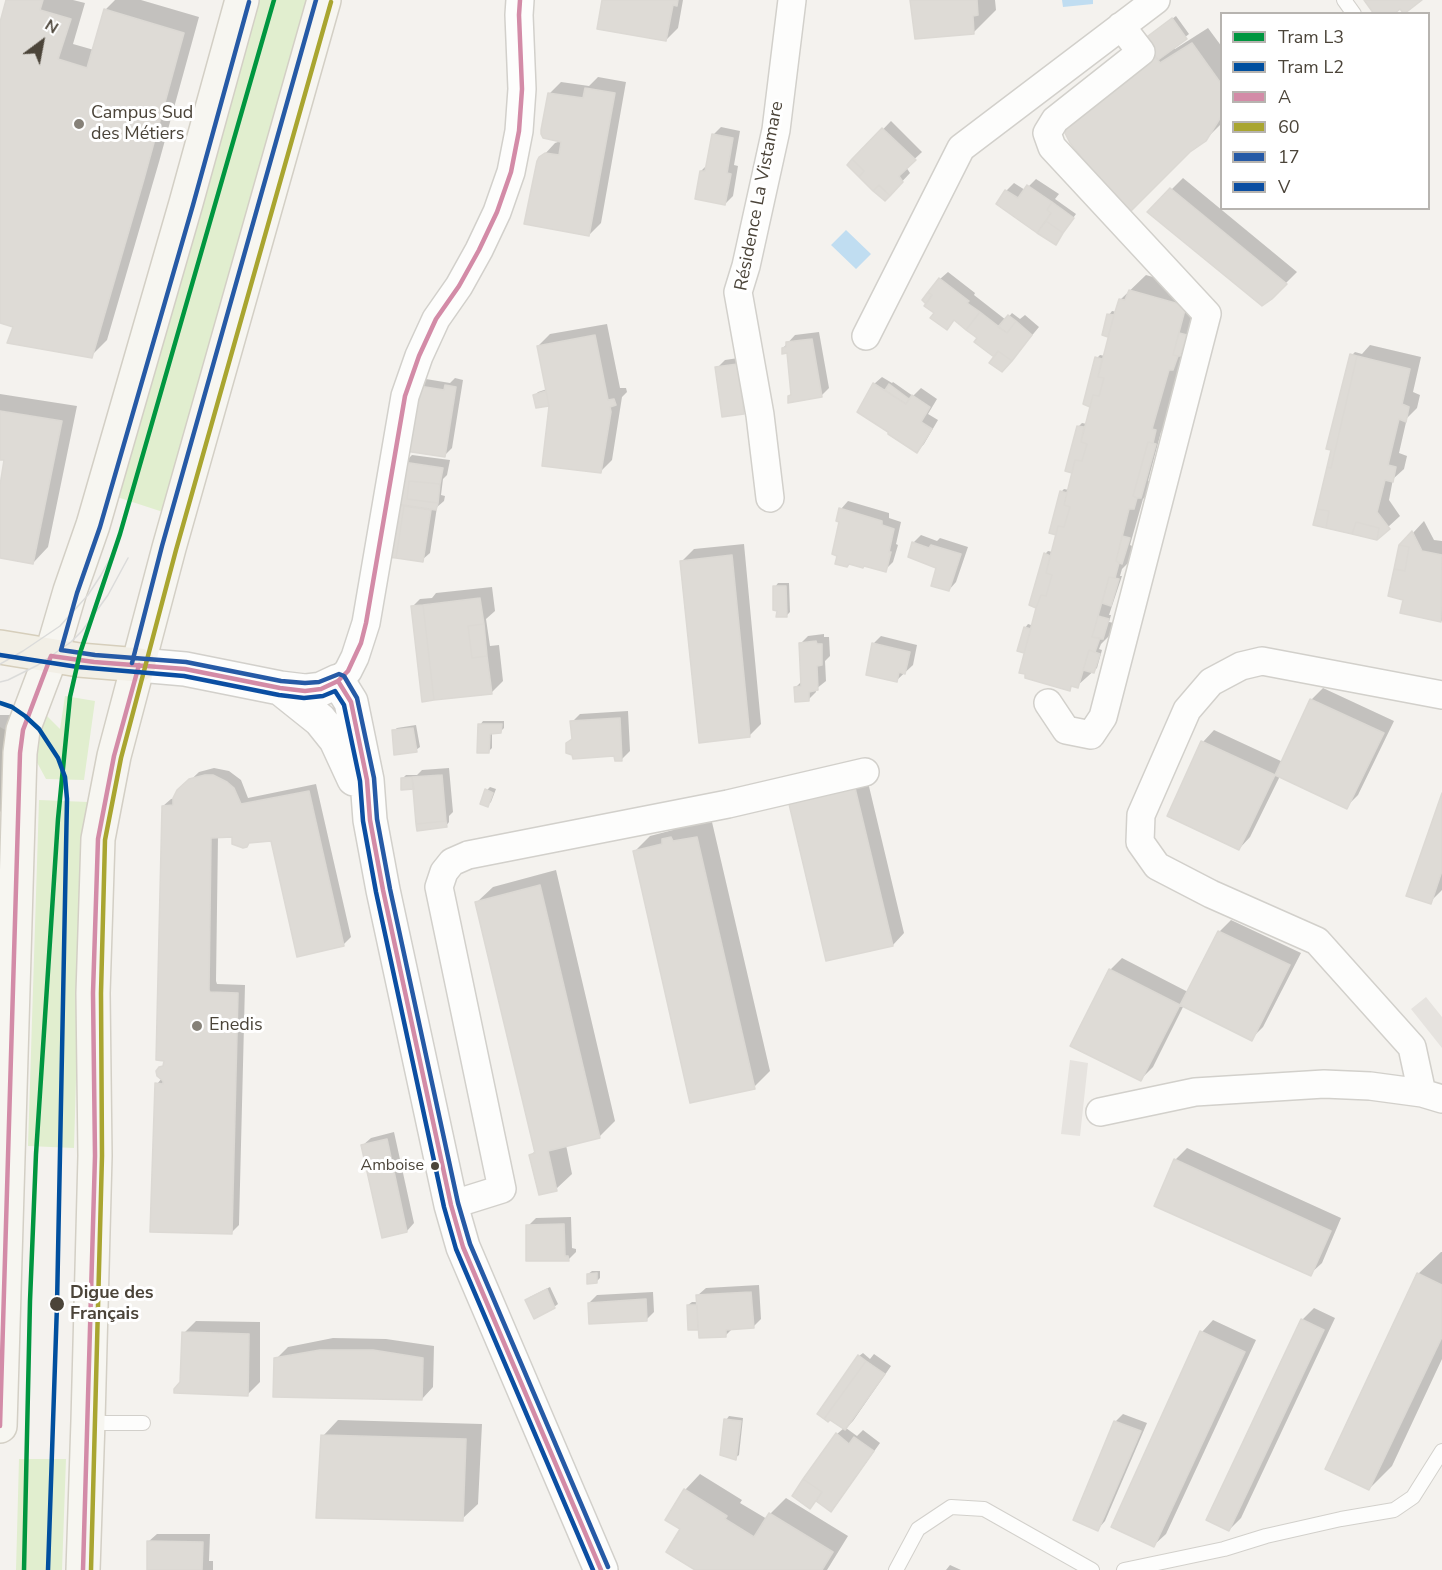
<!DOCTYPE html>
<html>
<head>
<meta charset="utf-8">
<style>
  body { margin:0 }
  #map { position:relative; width:1442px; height:1570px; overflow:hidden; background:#f4f2ee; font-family:"Nunito Sans",sans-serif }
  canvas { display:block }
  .legend { position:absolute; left:1220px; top:12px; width:210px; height:198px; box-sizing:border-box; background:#fff; border:2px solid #b7b4b0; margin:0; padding:8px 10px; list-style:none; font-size:18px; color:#4b4439 }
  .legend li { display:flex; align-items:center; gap:12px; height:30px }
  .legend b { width:30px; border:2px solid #b7b4b0 }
  .north { position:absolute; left:12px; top:12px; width:60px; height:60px; -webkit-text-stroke:4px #fff; paint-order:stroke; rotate:32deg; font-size:16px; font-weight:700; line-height:24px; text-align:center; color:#4b4439 }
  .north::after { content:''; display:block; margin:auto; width:21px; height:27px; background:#4b4439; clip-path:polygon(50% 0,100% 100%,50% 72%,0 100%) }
</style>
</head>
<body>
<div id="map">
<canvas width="1442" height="1570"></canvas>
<ul class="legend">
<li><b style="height:8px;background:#009640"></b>Tram L3</li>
<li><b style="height:8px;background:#004f9f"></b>Tram L2</li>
<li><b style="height:8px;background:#d38ba7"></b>A</li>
<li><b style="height:8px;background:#a9a530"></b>60</li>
<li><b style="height:8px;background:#265aa6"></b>17</li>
<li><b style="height:8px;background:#0b4ea2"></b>V</li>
</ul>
<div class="north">N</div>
</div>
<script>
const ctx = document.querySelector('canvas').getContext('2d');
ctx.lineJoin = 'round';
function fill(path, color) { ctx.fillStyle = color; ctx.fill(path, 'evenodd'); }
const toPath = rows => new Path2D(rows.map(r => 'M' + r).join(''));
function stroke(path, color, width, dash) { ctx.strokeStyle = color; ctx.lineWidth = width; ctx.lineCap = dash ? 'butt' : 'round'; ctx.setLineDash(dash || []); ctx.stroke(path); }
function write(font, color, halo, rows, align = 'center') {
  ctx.font = font + ' "Nunito Sans",sans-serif'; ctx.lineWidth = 6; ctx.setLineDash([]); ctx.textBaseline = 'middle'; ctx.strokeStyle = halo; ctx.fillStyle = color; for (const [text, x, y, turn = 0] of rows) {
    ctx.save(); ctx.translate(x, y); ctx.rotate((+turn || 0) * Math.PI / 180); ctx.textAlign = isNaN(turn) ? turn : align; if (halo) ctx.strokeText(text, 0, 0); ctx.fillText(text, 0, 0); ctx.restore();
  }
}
const residential = toPath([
  [0,727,7,731,0,879]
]);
const green = toPath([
  [257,0,309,0,163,512,114,496],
  [65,696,95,701,84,780,46,779,33,755,41,710,60,729],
  [39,800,88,802,83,838,74,1148,28,1146],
  [19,1459,66,1459,62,1570,16,1570]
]);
const parking = toPath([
  [1426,997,1442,1017,1442,1048,1411,1009],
  [1070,1060,1088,1063,1080,1136,1061,1134]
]);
const water = toPath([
  [1062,0,1093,0,1093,4,1063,7],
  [846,230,871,254,856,269,831,245]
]);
const shadow = toPath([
  [8,0,73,0,85,3,73,44,94,50,105,10,115,0,141,0,199,17,159,162,107,340,91,356,16,326,0,322,0,26],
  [604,0,683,0,678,28,666,40],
  [912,0,995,0,996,10,973,33],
  [1176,16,1189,34,1173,47,1175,49,1208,28,1222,47,1222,123,1205,140,1189,150,1149,36],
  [598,77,626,82,601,223,589,235,543,156,555,143,561,141,549,94,561,82,589,86],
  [891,121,922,152,906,167,910,173,897,187,849,165],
  [721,127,740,131,734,165,738,166,733,196,725,204,701,171,707,165,713,135],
  [1183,178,1297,272,1271,298,1150,211],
  [1036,179,1059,194,1055,199,1076,214,1055,243,998,204,1006,191,1014,183,1025,190],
  [948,272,975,293,974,295,1006,320,1012,313,1020,319,1025,315,1039,327,1019,351,996,357,979,337,955,319,946,328,936,313,940,279],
  [1146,275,1201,291,1167,413,1171,414,1168,425,1161,432,1148,481,1152,482,1150,492,1143,499,1130,545,1134,547,1130,561,1122,569,1120,576,1122,576,1109,615,1111,615,1109,622,1114,623,1111,634,1101,644,1099,649,1102,650,1097,668,1077,686,1073,685,1070,689,1027,648,1024,651,1025,628,1028,624,1034,626,1045,554,1048,551,1053,552,1057,534,1061,492,1064,489,1069,490,1074,471,1079,426,1082,423,1087,424,1093,402,1097,358,1100,355,1105,356,1111,332,1108,336,1109,315,1112,311,1117,312,1120,300],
  [607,324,620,388,626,388,627,392,622,397,612,460,601,471,551,404,537,407,535,395,538,392,547,389,538,346,550,334],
  [819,332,829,388,821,396,789,396,792,393,788,352,783,348,795,335],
  [1370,345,1421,357,1413,392,1420,395,1417,408,1407,418,1399,453,1407,456,1404,469,1393,479,1389,500,1400,516,1376,538,1352,355,1355,352,1362,354],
  [745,357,751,405,743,413,717,368,725,360],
  [882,377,892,383,893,382,913,396,921,388,937,399,928,414,938,420,924,444,917,452,874,384],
  [455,378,463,380,452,448,444,456,418,386,426,379,450,383],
  [0,394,77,406,48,547,33,563,0,557,0,480,2,481,6,459,0,458],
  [412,455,450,460,447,475,443,479,441,495,445,496,444,501,437,507,430,553,422,560,397,505,405,462],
  [848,501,889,513,889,518,901,522,896,544,898,545,893,562,885,570,841,509],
  [1424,521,1434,540,1442,541,1442,621,1402,612,1405,599,1401,546],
  [921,535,937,541,940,538,968,547,956,582,949,590,938,567,913,543],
  [744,544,761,724,749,736,682,561,694,549],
  [778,583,789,583,790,612,787,615,775,587],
  [492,587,495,611,486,619,490,646,499,645,503,681,491,693,412,607,420,599,432,598,436,593],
  [824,634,824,637,829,637,830,656,825,661,826,681,816,689,816,692,808,700,795,688,802,681,801,643,808,636],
  [881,636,917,645,913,665,897,680,873,644],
  [1323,688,1394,721,1358,795,1346,807,1280,776,1250,837,1239,849,1203,742,1214,730,1283,762,1311,700],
  [628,711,630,751,622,759,616,755,567,744,573,738,572,722,580,714],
  [0,715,12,715,10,802,0,812],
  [483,721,504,721,504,728,500,732,492,732,492,748,488,752,480,725],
  [416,725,420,747,416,750,393,731,397,728],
  [214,768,229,771,241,780,248,798,316,784,351,937,343,945,272,840,233,836,218,836,216,981,217,984,245,985,239,1225,231,1233,157,1084,162,1078,161,1068,165,1063,163,806,171,799,175,798,179,791,199,772],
  [449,768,453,812,449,816,449,822,446,826,415,787,402,779,406,775,417,775,422,770],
  [867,778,904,933,893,945,791,804,803,793],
  [490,787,496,789,491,802,487,806,487,790],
  [1442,797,1442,890,1430,902],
  [687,822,689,826,712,822,770,1071,754,1087,634,852,650,836,673,830,679,824],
  [556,870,615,1121,599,1137,566,1145,572,1174,556,1189,531,1155,536,1150,477,902,493,887],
  [1231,920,1301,953,1263,1027,1251,1039,1184,1005,1153,1067,1141,1079,1110,970,1122,958,1188,992,1219,932],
  [394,1132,414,1223,407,1231,363,1145,371,1138],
  [1187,1148,1341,1218,1322,1263,1310,1274,1175,1160],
  [571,1217,572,1248,576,1249,576,1252,568,1260,528,1226,536,1218],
  [1441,1252,1442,1252,1442,1359,1392,1466,1369,1489,1418,1274],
  [592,1271,600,1271,600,1278,597,1281,588,1274],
  [759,1285,761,1319,753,1327,733,1328,726,1335,700,1327,698,1329,688,1305,692,1302,698,1302,698,1295,706,1288],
  [550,1287,558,1304,554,1307,527,1300,530,1297],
  [653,1292,654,1312,646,1320,589,1303,597,1295],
  [1314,1308,1335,1318,1241,1518,1229,1530,1302,1320],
  [1213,1320,1256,1340,1166,1534,1154,1545,1113,1526,1202,1332],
  [196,1321,260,1322,260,1382,248,1394,182,1383,184,1333],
  [333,1338,386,1339,434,1346,433,1387,422,1399,276,1359,288,1347],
  [863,1353,870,1359,874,1354,891,1366,853,1421,846,1428,857,1436,863,1430,880,1443,838,1502,831,1510,816,1500,837,1434,844,1428,859,1356],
  [1123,1414,1147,1423,1105,1521,1098,1529,1115,1422],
  [729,1416,743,1418,739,1455,735,1458,726,1420],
  [338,1420,482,1424,478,1504,462,1519,323,1436],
  [700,1474,742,1500,740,1503,767,1519,770,1514,786,1498,848,1536,827,1570,698,1570,682,1529,685,1490],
  [157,1534,210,1534,209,1561,213,1561,213,1570,148,1570,149,1541],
  [950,1565,961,1570,946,1570]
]);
const building = toPath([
  [6,0,43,0,40,10,71,19,58,59,87,68,104,9,184,33,144,179,92,358,7,343,13,327,0,323,0,22,6,0],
  [602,0,678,0,677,6,673,5,666,41,597,29,602,0],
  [910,0,977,0,978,15,973,16,974,34,915,39,910,0],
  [1364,0,1422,0,1404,14,1400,9,1394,14,1374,14,1364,0],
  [1172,18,1187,39,1158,60,1144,39,1172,18],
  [1192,43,1222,85,1222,115,1206,141,1190,152,1128,214,1070,143,1065,133,1068,125,1153,52,1160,63,1192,43],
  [585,88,615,93,589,236,524,224,537,161,539,157,545,153,559,155,561,142,543,138,541,134,541,130,548,93,583,98,585,88],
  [882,128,916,160,899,176,903,182,890,196,879,185,873,191,859,177,864,171,852,159,882,128],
  [712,134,733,138,727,173,731,174,725,205,695,199,700,171,705,171,712,134],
  [852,159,864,171,859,177,847,165,852,159],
  [879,185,890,196,885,201,873,191,879,185],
  [1027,185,1052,202,1047,210,1051,213,1037,233,996,204,1005,190,1018,198,1027,185],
  [1170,188,1287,284,1272,299,1262,306,1147,212,1170,188],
  [1052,202,1074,218,1063,233,1046,221,1051,213,1047,210,1052,202],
  [1046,221,1063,233,1056,245,1037,233,1046,221],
  [939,278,969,301,967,303,980,312,966,330,954,320,947,330,930,318,934,313,924,306,932,295,928,292,939,278],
  [1129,290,1186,306,1173,355,1178,356,1173,370,1169,370,1152,429,1156,430,1153,443,1148,442,1133,496,1137,498,1134,509,1129,509,1116,561,1119,563,1115,578,1109,577,1092,637,1100,638,1095,652,1089,650,1078,688,1071,686,1070,691,1025,678,1025,674,1019,673,1036,608,1041,595,1046,596,1052,575,1046,573,1058,526,1064,527,1070,507,1064,505,1075,460,1082,461,1087,444,1081,442,1093,395,1099,396,1104,378,1098,377,1114,315,1119,299,1125,300,1129,290],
  [928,292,932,295,926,304,922,300,928,292],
  [980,312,1007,333,1016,321,1032,335,1012,361,998,351,994,357,974,342,977,338,966,330,980,312],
  [1107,314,1114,315,1108,337,1102,335,1107,314],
  [1008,315,1016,321,1007,333,998,327,1008,315],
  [1179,333,1187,335,1180,356,1178,356,1173,355,1179,333],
  [595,335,608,400,614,399,616,405,610,407,611,412,601,473,542,466,549,406,537,346,595,335],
  [812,339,822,397,788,403,788,396,791,395,787,353,782,354,782,348,786,347,786,342,812,339],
  [998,351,1012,361,1002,372,989,363,998,351],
  [1350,354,1357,356,1331,468,1327,467,1331,450,1326,449,1350,354],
  [1357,356,1410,369,1402,404,1409,407,1406,422,1399,419,1388,465,1396,467,1393,482,1385,480,1377,512,1390,529,1377,540,1379,528,1356,522,1352,534,1326,528,1329,511,1317,509,1327,467,1331,468,1357,356],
  [1095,357,1102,359,1098,377,1104,378,1099,396,1093,395,1090,407,1083,404,1095,357],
  [738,364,744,414,722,417,715,367,738,364],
  [873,383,906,404,912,395,930,407,921,422,932,429,917,453,888,434,888,432,857,412,873,383],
  [889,384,909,399,906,404,885,390,889,384],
  [445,385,456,387,445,457,405,451,419,386,444,390,445,385],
  [546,391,549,406,536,408,533,395,546,391],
  [0,411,62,421,33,564,0,558,0,485,4,460,0,460,0,411],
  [1077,426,1084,427,1081,442,1087,444,1082,461,1075,460,1072,473,1065,471,1077,426],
  [1148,442,1156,444,1141,498,1137,498,1133,496,1148,442],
  [403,462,443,468,440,484,409,481,407,499,438,503,436,510,396,504,403,462],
  [409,481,440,484,438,503,407,499,409,481],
  [1060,491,1067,493,1064,505,1070,507,1064,527,1058,526,1056,535,1049,533,1060,491],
  [396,504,404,506,396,558,387,557,396,504],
  [404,506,431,510,423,562,396,558,404,506],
  [839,508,882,521,882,525,894,529,889,552,891,552,886,572,864,566,863,568,849,564,847,567,835,564,837,556,832,554,839,522,836,521,839,508],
  [1317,509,1329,511,1326,528,1313,525,1317,509],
  [1356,522,1379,528,1377,540,1352,534,1356,522],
  [1412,531,1422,551,1442,555,1441,622,1400,613,1403,600,1388,596,1394,569,1405,571,1409,547,1399,545,1412,531],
  [1122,536,1130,538,1122,564,1116,561,1122,536],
  [912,542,929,548,931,545,961,554,949,591,931,586,936,568,908,557,912,542],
  [1399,545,1409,547,1405,571,1394,569,1399,545],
  [1044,553,1050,556,1046,573,1052,575,1046,596,1041,595,1036,608,1029,605,1044,553],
  [732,555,750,737,699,743,680,561,732,555],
  [1109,577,1119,579,1111,606,1102,603,1109,577],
  [773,586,786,586,787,617,776,617,777,611,773,610,773,586],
  [480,598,484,624,468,626,472,658,487,656,492,694,434,700,423,605,480,598],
  [423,605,434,700,422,702,411,606,423,605],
  [1098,616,1109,619,1103,639,1092,637,1098,616],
  [484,624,487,656,472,658,468,626,484,624],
  [1024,627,1031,629,1024,653,1017,651,1024,627],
  [816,641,817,644,822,644,822,665,817,666,818,690,809,692,809,701,795,702,794,687,801,686,799,643,816,641],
  [872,643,910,652,905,674,899,672,897,682,866,675,872,643],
  [1089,650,1100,654,1094,673,1083,670,1089,650],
  [1310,699,1384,733,1347,809,1275,775,1310,699],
  [620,718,622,761,615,761,614,756,573,759,572,755,566,753,566,743,572,739,570,721,620,718],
  [478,724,502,724,501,733,490,734,489,753,477,753,478,724],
  [413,728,417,752,394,755,392,730,413,728],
  [1201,741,1275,775,1239,850,1167,816,1201,741],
  [205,775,213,775,227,782,234,788,241,804,309,791,344,946,297,957,271,841,249,843,247,847,243,848,232,844,232,837,211,838,209,990,210,992,238,993,232,1234,150,1232,155,1083,163,1084,163,1081,157,1076,156,1071,159,1067,163,1066,164,1061,156,1060,162,806,173,805,173,798,177,790,189,779,205,775],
  [442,775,446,821,416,824,412,777,442,775],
  [412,777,414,789,401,790,401,778,412,777],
  [855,788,893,946,826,961,789,804,855,788],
  [485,789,493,793,488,807,480,804,485,789],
  [1442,793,1442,871,1431,904,1406,896,1442,793],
  [446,821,447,827,417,831,416,824,446,821],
  [671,837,673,841,697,837,755,1089,690,1103,633,851,662,844,662,839,671,837],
  [540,885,600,1138,548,1151,557,1191,539,1195,529,1155,535,1153,475,902,540,885],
  [1218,931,1290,965,1252,1041,1180,1005,1218,931],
  [1109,969,1180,1005,1141,1081,1070,1046,1109,969],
  [387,1139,407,1232,382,1238,361,1145,387,1139],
  [1174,1159,1331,1231,1311,1276,1154,1206,1174,1159],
  [564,1224,565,1256,568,1256,569,1261,526,1261,526,1225,564,1224],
  [597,1273,597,1283,587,1284,587,1274,597,1273],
  [1417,1273,1442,1285,1442,1337,1369,1490,1325,1469,1417,1273],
  [547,1289,555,1308,534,1319,525,1300,547,1289],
  [751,1292,754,1328,726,1330,726,1337,699,1338,696,1295,751,1292],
  [646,1299,647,1321,589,1324,588,1303,646,1299],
  [687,1305,697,1305,698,1330,688,1330,687,1305],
  [1301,1319,1324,1330,1229,1531,1206,1520,1301,1319],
  [1200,1331,1245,1352,1154,1547,1111,1527,1200,1331],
  [182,1332,249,1334,248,1396,174,1393,174,1389,180,1382,182,1332],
  [320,1350,373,1350,423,1358,422,1400,273,1397,274,1358,320,1350],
  [858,1355,866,1361,824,1419,817,1414,858,1355],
  [866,1361,885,1374,845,1430,830,1420,828,1422,824,1419,866,1361],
  [724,1419,741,1421,736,1460,720,1455,724,1419],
  [1114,1421,1141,1431,1098,1531,1073,1520,1114,1421],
  [836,1433,849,1444,854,1437,874,1451,831,1512,816,1501,822,1492,803,1479,836,1433],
  [321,1435,466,1439,463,1521,316,1518,321,1435],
  [803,1479,822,1492,810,1509,792,1496,803,1479],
  [684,1489,727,1516,725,1519,754,1537,769,1513,833,1552,822,1570,695,1570,666,1552,680,1529,665,1520,684,1489],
  [147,1541,203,1542,202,1570,147,1570,147,1541]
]);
const service = toPath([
  [1344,0,1354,14],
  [88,1421,105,1423,143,1423],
  [896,1570,918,1529,951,1507,984,1509,1092,1570],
  [1124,1570,1224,1549,1266,1536,1341,1519,1394,1510,1413,1497,1442,1451]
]);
const minor = toPath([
  [866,336,961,148,1156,0],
  [770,498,760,415,738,292,746,266,776,130,792,0],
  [338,681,348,671,355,657,366,623,405,396,419,356,436,319,459,286,479,250,497,212,511,172,519,131,522,89,519,15,520,0],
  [1048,703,1066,730,1091,735,1103,717,1207,314,1052,147,1047,133,1055,120,1141,52,1121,26],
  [1422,1093,1412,1047,1317,941,1211,894,1157,866,1140,842,1141,815,1187,710,1211,682,1241,666,1262,661,1442,695],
  [1100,1112,1195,1092,1324,1084,1370,1086,1422,1093,1442,1099],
  [451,1205,502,1189,439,887,444,872,452,862,468,855,728,804,865,772]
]);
const tertiary = toPath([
  [139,665,185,669,280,688,305,691,321,689,338,681,351,702,367,780,370,820,383,890,451,1205,463,1247,601,1570],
  [280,688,320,720,336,740,354,779]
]);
const secondary = toPath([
  [0,1426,20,753,23,730,51,656,70,591,93,525,186,203,242,0],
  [83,1570,88,1421,95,1156,93,993,98,839,114,756,169,548,324,0]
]);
const primary = toPath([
  [0,647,79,660,139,665]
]);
const tram = toPath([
  [0,664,23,651,60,626,88,595,101,575,117,546],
  [0,682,8,680,38,665,71,642,82,631,108,595,128,558]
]);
const bus1 = toPath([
  [51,656,94,662,185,669,280,688,305,691,321,689,338,681,348,671,361,643,366,623,405,396,419,356,436,319,459,286,479,250,497,212,511,172,519,131,522,89,519,15,520,0],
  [338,681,351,702,367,780,370,820,383,890,451,1205,463,1247,601,1570],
  [0,1426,20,753,23,730,51,656],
  [83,1570,95,1156,93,993,98,839,114,756,139,665]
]);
const bus2 = toPath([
  [91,1570,102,1156,101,993,105,840,121,758,176,550,331,2]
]);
const bus3 = toPath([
  [249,2,193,205,100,527,77,593,61,650,95,655,186,662,281,681,305,683,319,682,339,674,344,676,357,698,374,778,377,819,390,889,458,1203,470,1244,608,1567],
  [132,663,162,546,316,0]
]);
const bus4 = toPath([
  [0,655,78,667,184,676,279,695,304,698,323,696,335,691,344,705,360,781,363,821,376,892,444,1207,456,1249,593,1570]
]);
const tram1 = toPath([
  [24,1570,30,1301,36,1154,58,819,70,697,80,653,120,534,274,0]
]);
const tram2 = toPath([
  [0,703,12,707,25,716,39,729,58,758,65,777,67,799,57,1305,48,1570]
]);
const markers = [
  [79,124,6,"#868178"],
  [197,1026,6,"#868178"],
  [435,1166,5,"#4b4439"],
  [57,1304,8,"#4b4439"]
];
const busNames = [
  ["Amboise",424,1166]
];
const poiNames = [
  ["Campus Sud",91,114],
  ["des Métiers",91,135],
  ["Enedis",209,1026]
];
const streetNames = [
  ["Résidence La Vistamare",760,196,-79]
];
const stopNames = [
  ["Digue des",70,1294],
  ["Français",70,1315]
];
fill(residential, '#e7e4dc');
fill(green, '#e1eecf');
fill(parking, '#e6e3df');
fill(water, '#c0ddf1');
fill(shadow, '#0003');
fill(building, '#dedbd6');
stroke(building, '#dcd9d4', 1.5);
stroke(service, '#d2d0cb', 16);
stroke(minor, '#d2d0cb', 30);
stroke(tertiary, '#d2d0cb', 36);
stroke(secondary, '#d3cfc5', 36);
stroke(primary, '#d6cebb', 36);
stroke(service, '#fdfdfc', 14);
stroke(minor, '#fdfdfc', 27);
stroke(tertiary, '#fdfdfc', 33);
stroke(secondary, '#f7f6f1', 33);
stroke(primary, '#f2efe6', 33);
stroke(tram, '#dbdbda', 1.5);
stroke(bus1, '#d38ba7', 4.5);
stroke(bus2, '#a9a530', 4.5);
stroke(bus3, '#265aa6', 4.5);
stroke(bus4, '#0b4ea2', 4.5);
stroke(tram1, '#009640', 4.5);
stroke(tram2, '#004f9f', 4.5);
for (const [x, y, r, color] of markers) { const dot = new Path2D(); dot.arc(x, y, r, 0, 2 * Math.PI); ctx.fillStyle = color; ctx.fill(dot); stroke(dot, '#fff', 2); }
write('16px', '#4b4439', '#fff', busNames, 'right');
write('18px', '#4b4439', '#fff', poiNames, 'left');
write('18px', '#4b4439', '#fff', streetNames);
write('bold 18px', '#4b4439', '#fff', stopNames, 'left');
</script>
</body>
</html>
